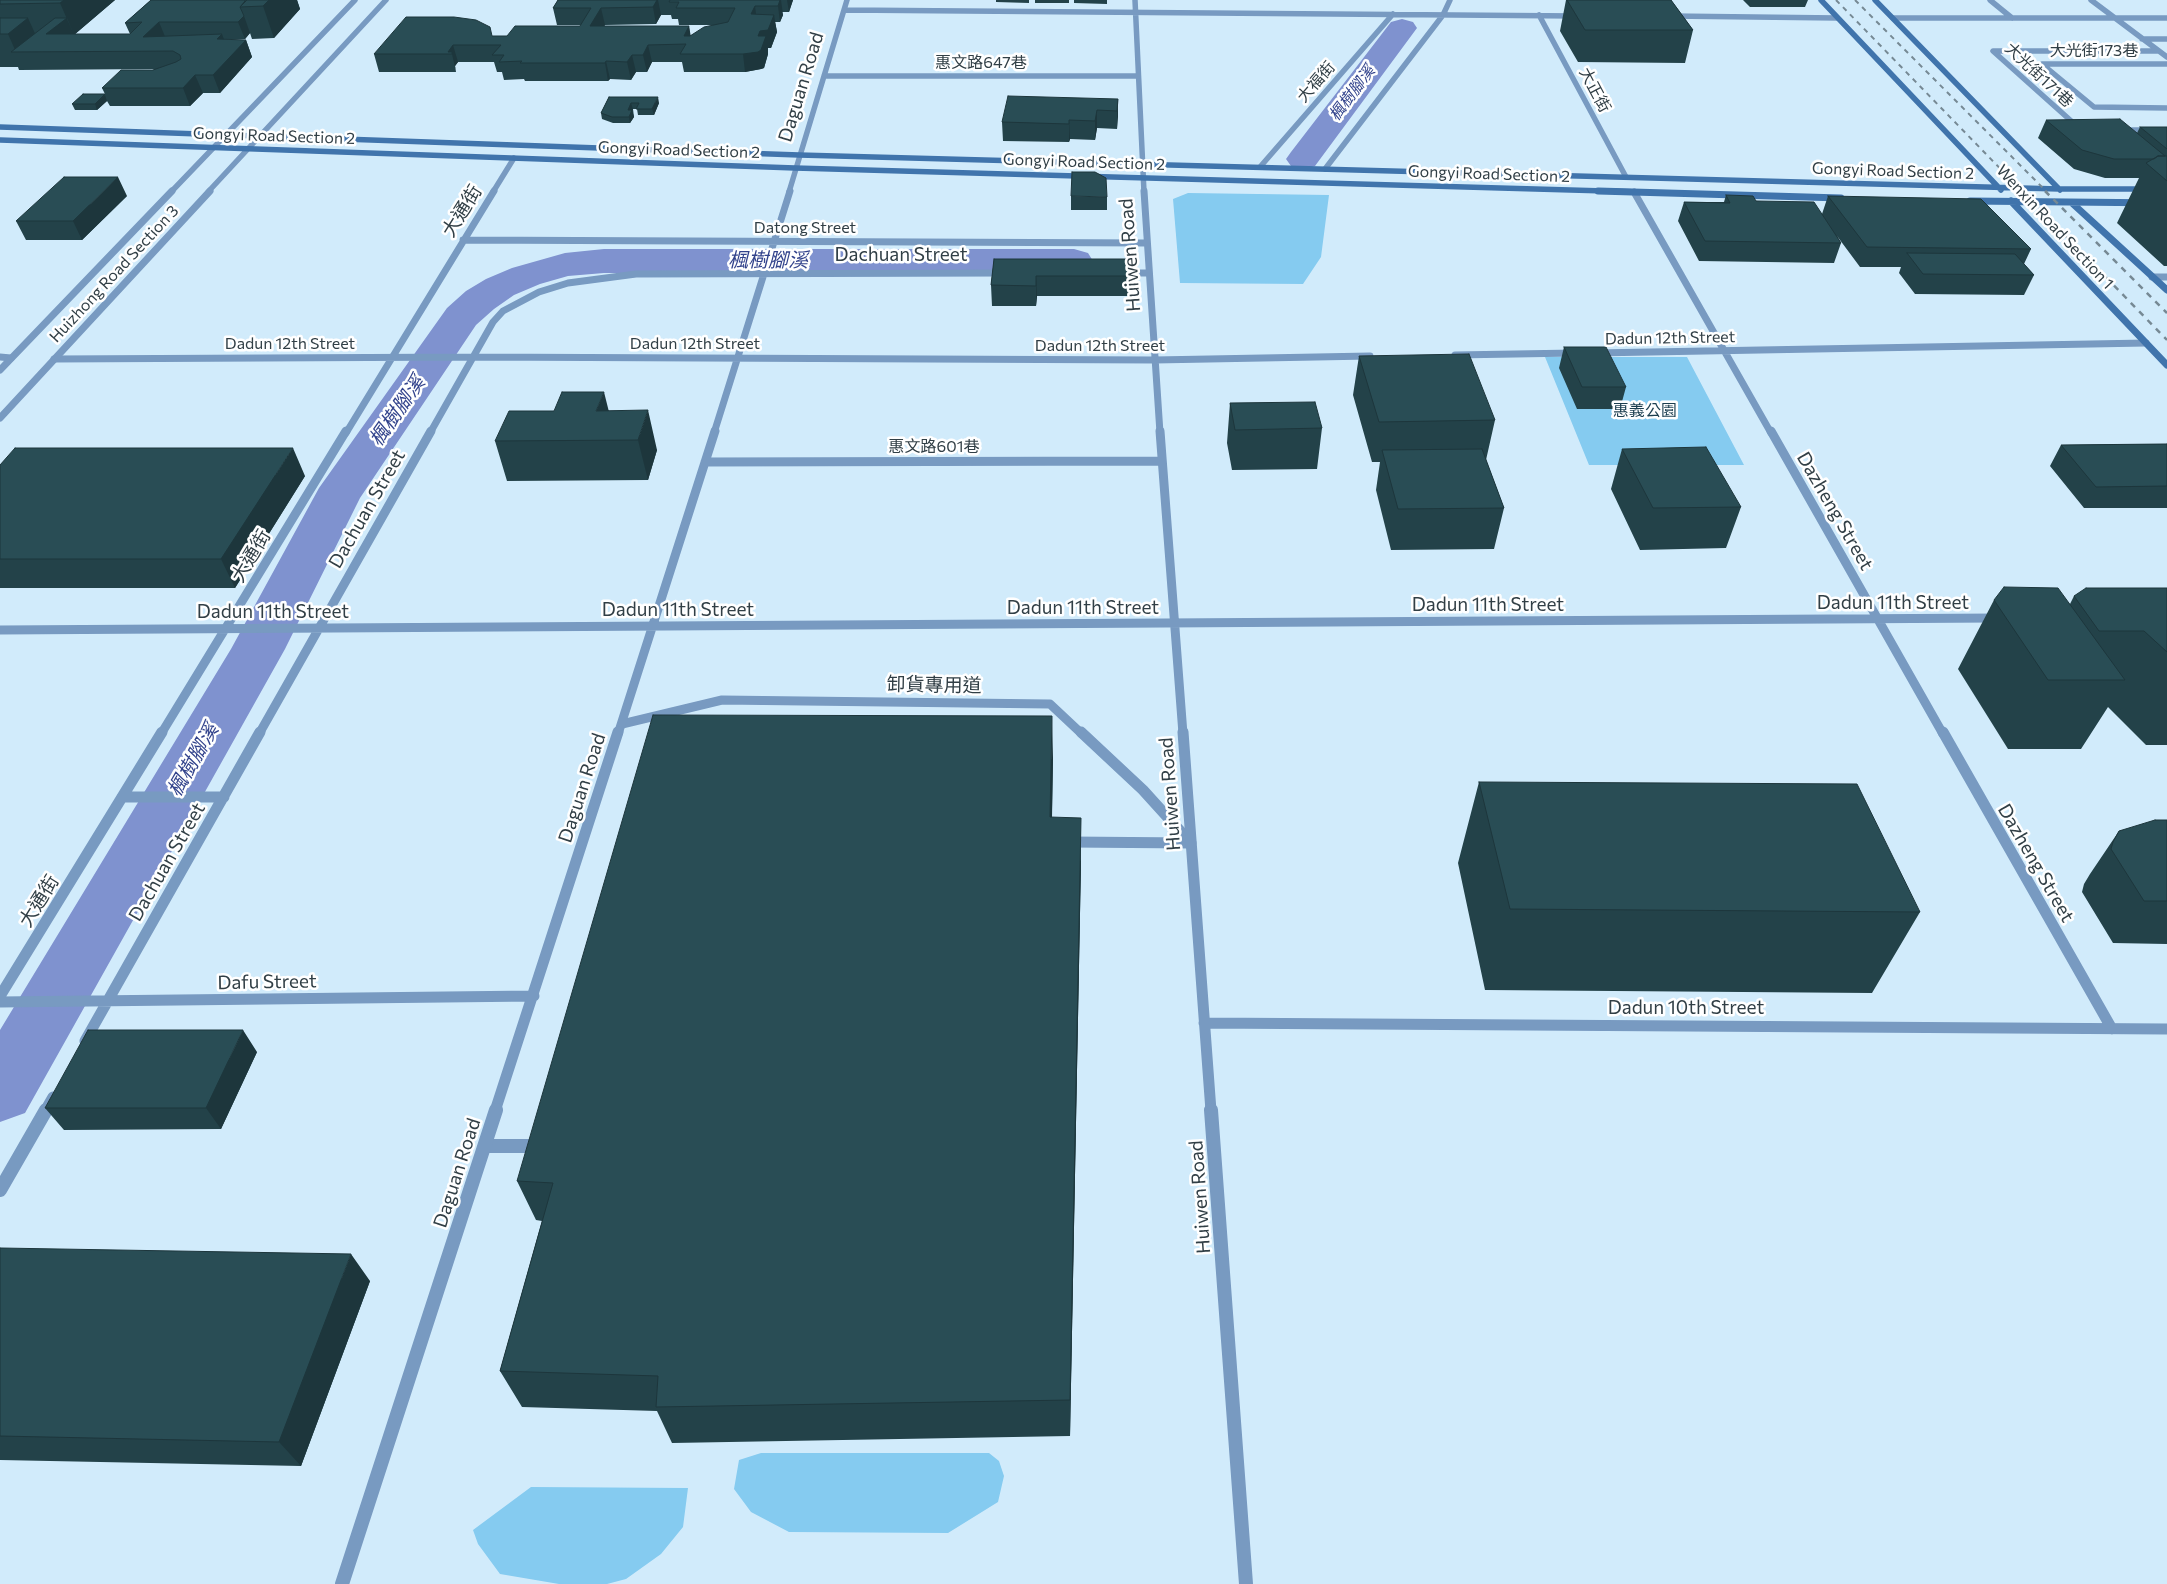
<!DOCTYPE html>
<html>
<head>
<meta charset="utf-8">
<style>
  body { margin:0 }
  canvas { display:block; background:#d1ebfb }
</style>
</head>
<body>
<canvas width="2167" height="1584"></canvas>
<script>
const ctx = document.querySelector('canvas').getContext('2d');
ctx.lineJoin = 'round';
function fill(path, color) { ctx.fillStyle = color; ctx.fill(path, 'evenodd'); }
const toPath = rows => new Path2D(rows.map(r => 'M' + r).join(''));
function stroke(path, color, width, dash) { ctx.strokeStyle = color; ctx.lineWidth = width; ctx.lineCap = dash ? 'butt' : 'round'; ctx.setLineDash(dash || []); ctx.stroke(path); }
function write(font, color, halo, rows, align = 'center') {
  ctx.font = font + ' Commissioner,"Noto Sans TC",sans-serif'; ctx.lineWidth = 5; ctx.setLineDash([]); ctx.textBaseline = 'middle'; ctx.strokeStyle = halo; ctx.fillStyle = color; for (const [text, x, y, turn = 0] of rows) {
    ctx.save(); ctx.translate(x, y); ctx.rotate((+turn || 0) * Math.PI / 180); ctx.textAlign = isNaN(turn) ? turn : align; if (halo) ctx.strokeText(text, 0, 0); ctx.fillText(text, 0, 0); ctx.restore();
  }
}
const green = toPath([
  [1188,193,1329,195,1321,257,1303,284,1180,283,1173,199],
  [1545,357,1687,357,1744,465,1589,465],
  [761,1453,989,1453,999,1461,1004,1476,998,1502,948,1533,789,1532,751,1512,734,1489,739,1460],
  [531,1487,688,1488,683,1527,661,1554,626,1579,607,1584,559,1584,500,1574,478,1544,473,1530]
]);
const river = toPath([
  [1402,19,1413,22,1417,28,1315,166,1303,169,1291,166,1286,159,1291,152,1391,22,1402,19],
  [604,249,1074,249,1088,253,1093,261,1088,269,1074,273,604,273,568,276,540,284,514,295,494,309,476,325,360,498,285,649,25,1113,0,1122,0,1030,231,649,319,488,447,308,466,291,486,279,512,268,565,253,604,249]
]);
const serviceFar2 = toPath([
  [622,724,722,700,1050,704,1082,734]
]);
const serviceFar1 = toPath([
  [1081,732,1143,790,1191,843],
  [1070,842,1191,843]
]);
const service = toPath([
  [486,1146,540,1146]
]);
const minorFar4 = toPath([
  [1135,0,1144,192],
  [1990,0,2012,18],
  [2091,0,2167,57],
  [844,10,1576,16],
  [1539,15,1626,177],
  [1670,16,1837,18],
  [1893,18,2167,18],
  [2142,39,2167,39],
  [2167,64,2042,64,2094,107,2167,108],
  [824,76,1138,76],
  [2079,128,1993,51,2158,51],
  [2120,130,2167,130],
  [1260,167,1393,14],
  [1325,169,1443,15,1450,0],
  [493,192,514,158],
  [789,192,847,0]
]);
const minorFar3 = toPath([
  [1144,191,1160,433],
  [1634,192,1771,433],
  [463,240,1147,243],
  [1119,273,1149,273],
  [2152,277,2167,277],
  [1595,353,2146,343],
  [1455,355,1575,353],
  [0,357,11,358],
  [54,359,473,357,1155,360,1370,356],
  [346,433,494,191],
  [430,433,493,322,503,311,539,292,568,283,636,274,1005,273],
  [714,433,790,191]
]);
const minorFar2 = toPath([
  [1160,431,1183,734],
  [1771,431,1943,734],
  [705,462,1162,461],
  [0,630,1996,618],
  [161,734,346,431],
  [259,734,431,431],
  [618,734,715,431]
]);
const minorFar1 = toPath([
  [1183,732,1211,1111],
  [1943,732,2112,1029],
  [122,797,224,797],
  [0,996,162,732],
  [0,1002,534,996],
  [1204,1023,2167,1029],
  [85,1041,260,732],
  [45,1111,53,1097],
  [495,1111,618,732]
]);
const minor = toPath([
  [1211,1110,1246,1584],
  [0,1190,46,1110],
  [342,1584,496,1110]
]);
const tertiaryFar1 = toPath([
  [171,192,355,0],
  [208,192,386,0]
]);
const tertiary = toPath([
  [0,370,172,191],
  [0,418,210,191]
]);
const secondaryFar1 = toPath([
  [1821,0,2001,190],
  [1875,0,2060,190],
  [0,127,799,155,2059,189,2167,189],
  [0,140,795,168,1641,192]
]);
const secondary = toPath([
  [1598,191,1841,198],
  [1970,201,2167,203],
  [2011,201,2167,365],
  [2072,203,2167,290]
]);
const railFar1 = toPath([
  [1836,0,2023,192],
  [1855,0,2047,192]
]);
const rail = toPath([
  [2022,191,2167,340],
  [2045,191,2167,313]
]);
const wall = toPath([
  [0,0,115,0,75,34,130,34,125,23,151,0,297,0,300,9,274,38,252,39,250,33,245,39,224,39,246,40,252,57,220,93,203,93,190,106,110,106,107,101,97,110,75,110,72,104,105,94,102,88,155,69,19,70,18,67,0,67],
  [558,0,793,0,789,12,782,12,783,15,780,22,775,22,777,32,771,48,768,48,768,54,764,68,761,69,745,72,684,72,682,62,652,62,647,72,636,72,631,80,610,79,608,81,525,81,524,79,504,80,502,72,497,72,494,62,458,62,455,66,456,72,379,72,374,54,493,36,507,36,580,26,581,25,557,25,553,8],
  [661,15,671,15,672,19,678,19,679,25,713,25,690,36,689,26,604,26,605,25,656,24],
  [996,0,1029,0,1029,3,996,2],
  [1035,0,1069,0,1069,3,1035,3],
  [1074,0,1107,0,1107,4,1074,3],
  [1566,0,1671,0,1693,30,1685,63,1578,62,1560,31],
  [1743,0,1808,0,1805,7,1750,7],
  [609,97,659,103,654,115,638,115,637,109,633,109,634,117,630,123,613,123,602,119,601,113],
  [1118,99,1117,129,1097,128,1095,140,1070,139,1069,142,1003,141,1002,122],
  [2046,120,2137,133,2140,127,2167,127,2167,266,2164,266,2117,223,2139,178,2105,178,2074,169,2038,138],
  [1726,195,1822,214,1828,196,2031,249,2024,264,2034,275,2024,295,1915,294,1899,273,1901,267,1860,267,1837,236,1841,243,1834,263,1699,261,1678,221,1684,202,1724,202],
  [127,196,82,240,26,240,16,221],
  [1071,196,1107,197,1107,210,1071,210],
  [994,259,1131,276,1131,296,1037,296,1036,306,992,306,991,285],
  [1564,347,1626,387,1620,409,1577,409,1559,368],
  [1359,356,1495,420,1486,460,1504,508,1494,549,1391,550,1376,490,1380,462,1372,462,1353,395],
  [1230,403,1322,428,1317,469,1232,470,1227,443],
  [608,410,657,450,648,480,507,481,495,441],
  [2167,444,2167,508,2084,508,2050,466,2061,445],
  [1622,449,1741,507,1726,548,1640,550,1611,489],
  [0,465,305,476,235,588,0,588],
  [2167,588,2167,745,2146,745,2108,707,2081,749,2008,749,1958,669,1994,600,2070,604,2074,596],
  [1053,758,1052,818,1081,861,1070,1436,672,1443,657,1411,522,1407,500,1371,542,1221,536,1220,517,1181],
  [1479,782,1920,912,1872,993,1485,990,1458,863],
  [2167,820,2167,944,2113,943,2082,892,2084,884,2090,874,2119,831],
  [257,1052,221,1129,64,1130,45,1108],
  [0,1248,370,1281,301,1466,0,1460]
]);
const shadedWall = toPath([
  [64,0,115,0,74,35,60,3],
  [260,0,297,0,300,9,274,38,263,6],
  [657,0,658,0,661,15,656,24,653,7],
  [780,0,781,0,783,15,780,22,778,6],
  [787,0,793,0,789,12],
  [755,6,757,22,751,14],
  [601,8,605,25,594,43,590,26],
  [774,15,777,32,771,48,768,48,768,54,764,68,761,69,745,72,743,54,758,36,760,31],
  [244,16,250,33,245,39,238,22],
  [28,18,43,51,16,52,8,34],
  [67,18,74,35,46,34],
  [159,22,166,39,143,37],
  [689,26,692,43,684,36],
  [222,34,228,51,217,39],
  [246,40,252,57,220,93,213,75],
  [453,45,458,62,455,66,456,72,452,54,448,52],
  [648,45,652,62,647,72,643,55],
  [632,55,636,72,631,80,627,62],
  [606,61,610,79,608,81,605,63],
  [195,75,203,93,190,106,183,88],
  [105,95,107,101,97,110,95,104],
  [658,97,659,103,654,115,652,109],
  [1118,99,1118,117,1117,129,1117,111],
  [631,103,633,109,629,117,628,110],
  [632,110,634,117,630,123,629,117],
  [1097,110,1097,128,1095,140,1095,121],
  [1069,120,1070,139,1069,142],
  [118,177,127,196,82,240,73,221],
  [1036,276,1037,296,1036,306],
  [604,392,614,432,596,411],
  [648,410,657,450,648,480,638,440],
  [293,448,305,476,235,588,221,559],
  [1052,716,1053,758,1051,860,1050,817],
  [1081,818,1081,861,1070,1436,1070,1400],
  [243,1030,257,1052,221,1129,206,1108],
  [351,1254,370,1281,301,1466,279,1442]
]);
const building = toPath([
  [0,0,64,0,60,3,0,4,0,0],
  [151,0,245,0,245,1,240,7,244,16,238,22,159,22,143,37,222,34,217,39,246,40,213,75,195,75,183,88,102,88,121,70,153,70,176,62,181,59,180,55,173,51,11,52,55,18,67,18,46,34,130,34,142,22,125,23,151,0],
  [247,0,269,0,263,6,240,7,247,0],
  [558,0,657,0,653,7,601,8,590,26,689,26,684,36,690,36,704,27,728,22,735,8,676,8,679,2,669,2,670,0,780,0,778,6,755,6,751,14,774,15,768,30,760,31,758,36,766,36,761,50,758,52,743,54,680,54,686,44,648,45,643,55,632,55,627,62,606,61,605,63,520,63,522,61,499,62,504,55,492,55,501,45,453,45,448,52,452,52,452,54,374,54,406,17,454,17,476,20,490,27,492,36,507,36,515,26,580,26,591,8,553,8,558,0],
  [1567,0,1671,0,1693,30,1585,30,1567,0],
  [0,18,28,18,8,34,0,34,0,18],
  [83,94,105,94,95,104,72,104,83,94],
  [1008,96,1118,99,1117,111,1097,110,1095,121,1069,120,1069,124,1002,122,1008,96],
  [609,97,658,97,652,109,636,109,639,103,631,103,628,110,632,110,629,117,612,117,601,113,609,97],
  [2120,119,2165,156,2158,156,2154,159,2114,159,2082,150,2046,120,2120,119],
  [2140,127,2167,127,2167,149,2140,127],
  [2158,156,2167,156,2167,181,2146,163,2158,156],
  [1072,172,1095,172,1106,178,1107,197,1071,196,1072,172],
  [64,177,118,177,73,221,16,221,64,177],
  [1726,195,1753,196,1756,201,1814,202,1841,243,1705,241,1684,202,1730,203,1726,195],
  [1828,196,1981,199,2031,249,1867,247,1828,196],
  [1907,253,2015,254,2034,275,1923,274,1907,253],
  [994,259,1130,259,1131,276,1036,276,1036,286,991,285,994,259],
  [1564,347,1606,347,1626,387,1582,387,1564,347],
  [1469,354,1495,420,1379,422,1359,356,1469,354],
  [562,392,604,392,596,411,648,410,638,440,495,441,509,411,554,411,562,392],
  [1315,402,1322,428,1235,430,1230,403,1315,402],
  [2167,444,2167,486,2096,487,2061,445,2167,444],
  [1706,447,1741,507,1653,508,1622,449,1706,447],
  [15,448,293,448,221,559,0,559,0,465,15,448],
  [1482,449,1504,508,1398,509,1382,450,1482,449],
  [2004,587,2058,588,2125,680,2048,680,1994,600,2004,587],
  [2086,588,2167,588,2167,652,2144,631,2099,631,2074,596,2086,588],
  [653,715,1052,716,1050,817,1081,818,1070,1400,656,1407,658,1376,500,1371,553,1183,517,1181,653,715],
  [1479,782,1857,784,1920,912,1510,909,1479,782],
  [2155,820,2167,820,2167,901,2144,901,2111,849,2113,842,2119,831,2155,820],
  [88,1030,243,1030,206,1108,45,1108,88,1030],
  [0,1248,351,1254,279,1442,0,1436,0,1248]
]);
const farStreetnames = [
  ["大光街173巷",2094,51],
  ["惠文路647巷",981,63],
  ["大光街171巷",2039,75,43],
  ["大福街",1316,82,-49],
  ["大正街",1595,90,62],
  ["Gongyi Road Section 2",274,136,2],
  ["Gongyi Road Section 2",679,150,2],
  ["Gongyi Road Section 2",1084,162,2],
  ["Gongyi Road Section 2",1893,171,2],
  ["Gongyi Road Section 2",1489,174,2],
  ["Wenxin Road Section 1",2055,227,47],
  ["Datong Street",805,228],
  ["Huizhong Road Section 3",114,274,-47],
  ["Dadun 12th Street",1670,338,-1],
  ["Dadun 12th Street",290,344],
  ["Dadun 12th Street",695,344],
  ["Dadun 12th Street",1100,346],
  ["惠文路601巷",934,447]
];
const farWaternames = [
  ["楓樹腳溪",1352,93,-53]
];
const farParknames = [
  ["惠義公園",1645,411]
];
const streetNames = [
  ["Daguan Road",801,87,-73],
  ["大通街",462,211,-58],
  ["Dachuan Street",901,255],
  ["Huiwen Road",1130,255,-94],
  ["Dachuan Street",367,509,-60],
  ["Dazheng Street",1835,511,60],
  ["大通街",251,556,-59],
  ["Dadun 11th Street",1893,603],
  ["Dadun 11th Street",1488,605],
  ["Dadun 11th Street",1083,608],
  ["Dadun 11th Street",678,610],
  ["Dadun 11th Street",273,612],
  ["卸貨專用道",934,685,1],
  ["Daguan Road",582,788,-72],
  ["Huiwen Road",1170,794,-94],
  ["Dachuan Street",167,862,-60],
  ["Dazheng Street",2036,863,60],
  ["大通街",39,901,-58],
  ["Dafu Street",267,982,-1],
  ["Dadun 10th Street",1686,1008],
  ["Daguan Road",457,1173,-72],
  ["Huiwen Road",1200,1197,-94]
];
const waterNames = [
  ["楓樹腳溪",768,260],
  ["楓樹腳溪",397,411,-55],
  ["楓樹腳溪",193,760,-60]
];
fill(green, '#85cbf0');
fill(river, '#7f92cf');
stroke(serviceFar2, '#789ac1', 9);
stroke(serviceFar1, '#789ac1', 11);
stroke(service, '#789ac1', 14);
stroke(minorFar4, '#789ac1', 5.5);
stroke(minorFar3, '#789ac1', 7);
stroke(minorFar2, '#789ac1', 9);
stroke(minorFar1, '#789ac1', 11);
stroke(minor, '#789ac1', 14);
stroke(tertiaryFar1, '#789ac1', 5.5);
stroke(tertiary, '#789ac1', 7);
stroke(secondaryFar1, '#4074ac', 5.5);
stroke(secondary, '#4074ac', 7);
stroke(railFar1, '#768994', 2, [5, 5]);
stroke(rail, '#768994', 2.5, [6, 6]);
fill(wall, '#234249');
fill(shadedWall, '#1d363c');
fill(building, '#294d55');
stroke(building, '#1d363c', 1);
write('16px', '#313f46', '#fff', farStreetnames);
write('italic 16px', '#32438c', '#fff', farWaternames);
write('16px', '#1c3e4f', '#fff', farParknames);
write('19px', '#313f46', '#fff', streetNames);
write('italic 20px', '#32438c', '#fff', waterNames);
</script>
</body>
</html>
